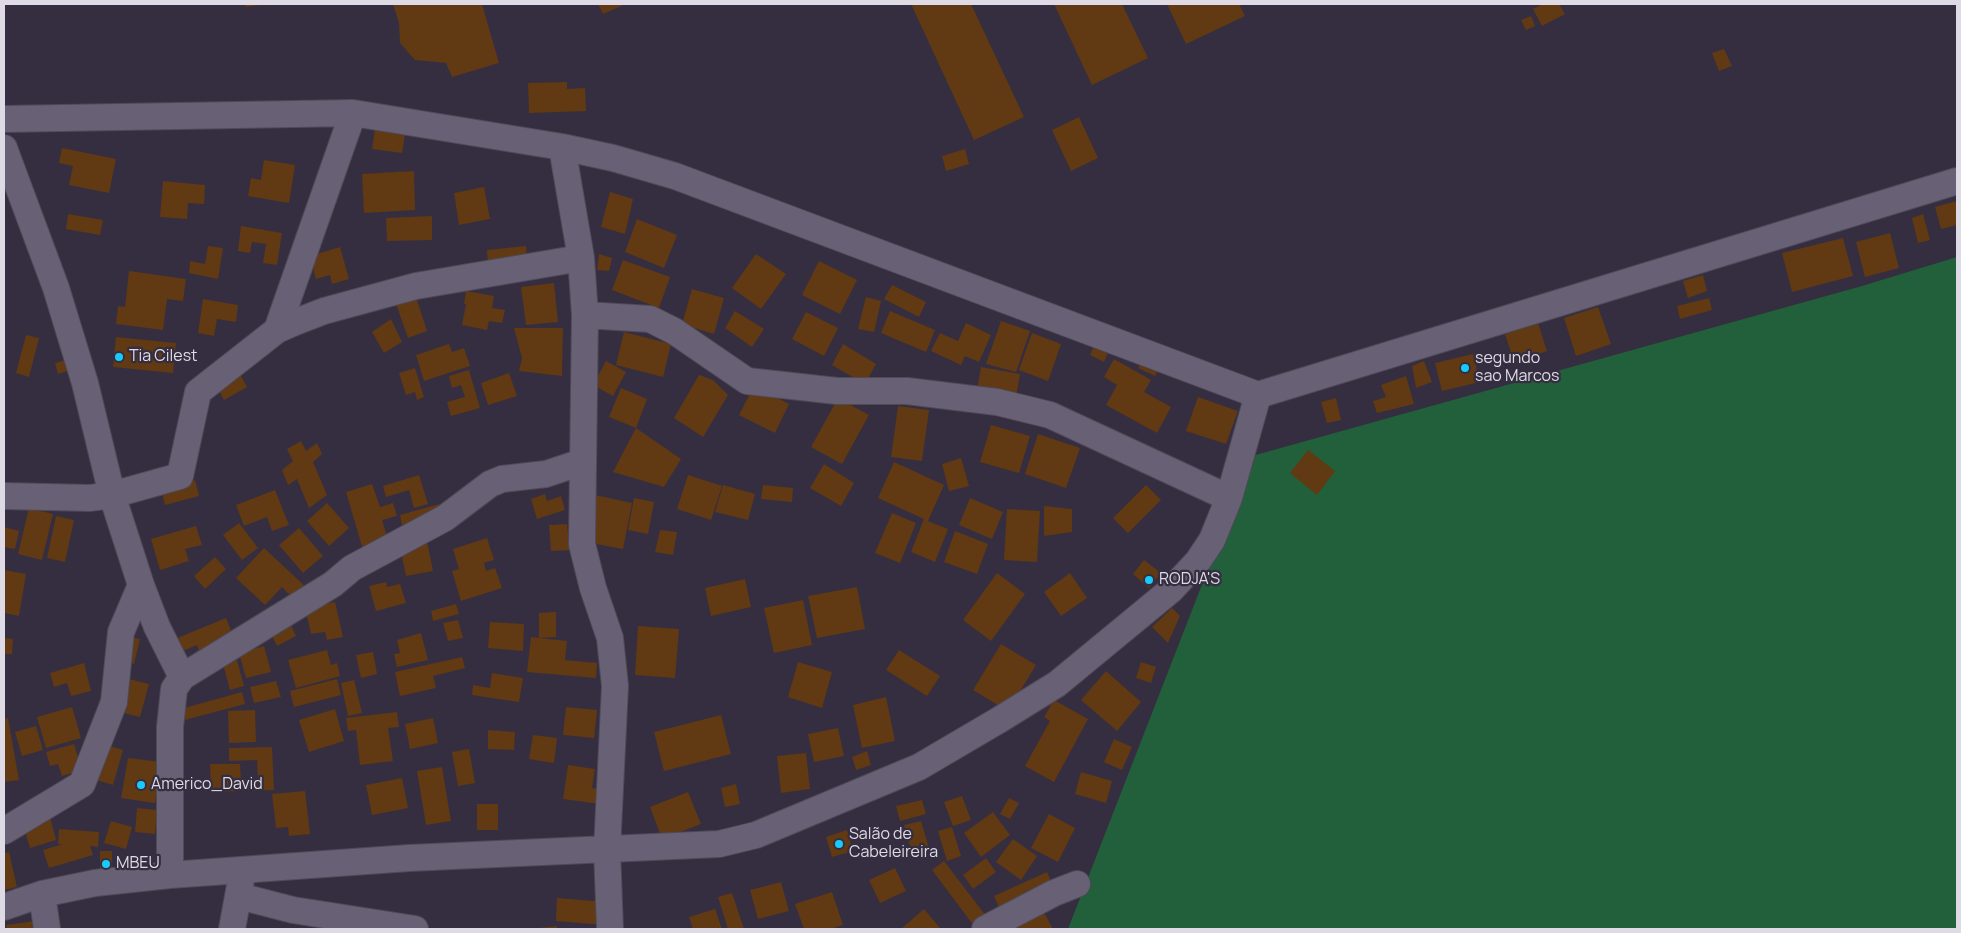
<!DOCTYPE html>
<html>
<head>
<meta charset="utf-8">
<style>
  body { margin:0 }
  #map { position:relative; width:1961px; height:933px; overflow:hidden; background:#352e40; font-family:Manrope,sans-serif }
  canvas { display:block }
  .frame { position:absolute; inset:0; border:5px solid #dedae6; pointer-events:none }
</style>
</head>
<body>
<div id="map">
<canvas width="1961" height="933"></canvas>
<div class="frame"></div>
</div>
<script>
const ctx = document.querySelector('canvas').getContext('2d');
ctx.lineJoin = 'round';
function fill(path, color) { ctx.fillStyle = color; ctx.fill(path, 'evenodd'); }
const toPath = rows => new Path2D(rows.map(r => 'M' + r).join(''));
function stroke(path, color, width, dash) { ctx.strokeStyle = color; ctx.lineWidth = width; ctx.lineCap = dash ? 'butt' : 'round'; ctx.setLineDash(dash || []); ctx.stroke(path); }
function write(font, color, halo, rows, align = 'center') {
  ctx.font = font + ' Manrope,sans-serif'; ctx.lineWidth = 4.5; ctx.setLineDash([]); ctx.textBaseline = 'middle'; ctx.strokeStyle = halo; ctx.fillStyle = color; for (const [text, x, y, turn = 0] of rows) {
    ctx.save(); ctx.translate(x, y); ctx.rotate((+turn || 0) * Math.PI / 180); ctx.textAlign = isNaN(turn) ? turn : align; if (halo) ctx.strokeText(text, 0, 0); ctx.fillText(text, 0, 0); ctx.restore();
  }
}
const green = toPath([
  [1957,257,1957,929,1068,929,1252,456,1862,286]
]);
const building = toPath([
  [245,4,260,4,260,5,246,7],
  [393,4,482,4,499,63,452,77,446,63,415,60,400,43,399,23],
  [598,4,626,4,603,14],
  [911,4,971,4,1024,117,974,140],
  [1054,4,1122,4,1148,58,1092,85],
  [1167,4,1239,4,1245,16,1186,44],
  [1543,4,1559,4,1565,14,1542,26,1533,9],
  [1531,16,1535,26,1526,30,1521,20],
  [1724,49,1732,66,1719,71,1712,53],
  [567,82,567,89,585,88,586,111,529,113,528,83],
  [1079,117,1098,158,1071,171,1052,130],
  [375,129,405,134,402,153,372,149],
  [62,148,116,159,109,193,69,185,73,166,59,163],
  [965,149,969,164,946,171,942,156],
  [264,160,295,165,289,203,248,196,251,178,261,180],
  [414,171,415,210,364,213,362,174],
  [163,181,205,185,204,204,188,203,187,219,160,217],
  [484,187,490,219,459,225,454,193],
  [610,192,633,199,625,234,601,227],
  [1957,201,1957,225,1941,229,1935,207],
  [68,214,103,220,100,235,66,229],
  [1923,214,1930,240,1918,243,1912,218],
  [432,216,432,240,387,241,386,218],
  [637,219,677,235,664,268,625,252],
  [241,226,282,233,277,265,263,263,266,244,252,242,250,253,238,251],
  [1890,233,1899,268,1865,277,1856,242],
  [1843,238,1853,276,1792,292,1782,253],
  [208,246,223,248,218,279,189,273,190,261,205,264],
  [526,246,527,260,488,264,487,250],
  [340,247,349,279,332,284,330,275,316,279,310,256],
  [599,254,612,258,609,271,597,270],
  [756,254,786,274,761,309,732,288],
  [623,260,670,277,659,308,612,290],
  [819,261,857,280,840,314,802,295],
  [129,271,186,279,183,301,167,299,163,330,116,324,118,306,125,307],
  [1703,275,1707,291,1688,298,1683,281],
  [554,283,558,322,526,325,521,287],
  [892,285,926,302,919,317,884,299],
  [692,289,724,298,714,334,682,324],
  [466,291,494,296,492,308,505,310,502,323,489,321,487,330,462,325,466,304,464,304],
  [415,294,427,331,408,338,395,301],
  [866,297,881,301,874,332,858,329],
  [1709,298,1712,310,1680,319,1677,306],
  [203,299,238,305,236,322,217,319,214,336,198,333],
  [1598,307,1611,344,1576,356,1564,318],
  [735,311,764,329,752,347,725,328],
  [890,311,935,330,926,352,881,333],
  [806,312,838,328,824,356,792,339],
  [391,319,402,342,384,353,372,332],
  [1001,321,1030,331,1016,372,986,364],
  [966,323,991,335,979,362,965,356,961,365,931,351,940,333,958,341],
  [1538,323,1547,351,1514,362,1505,334],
  [514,328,563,328,562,376,519,371,522,358],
  [624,332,671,344,663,377,616,365],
  [1032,333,1061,344,1048,381,1019,370],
  [26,335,39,338,29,377,16,373],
  [116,337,176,343,173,373,113,367],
  [1096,341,1110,348,1104,362,1090,355],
  [449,344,452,352,464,348,470,366,424,381,416,355],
  [843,344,876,364,865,384,832,365],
  [1473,354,1480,382,1442,391,1435,363],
  [1145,356,1161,364,1155,376,1138,368],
  [1114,359,1151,380,1144,392,1171,407,1157,433,1106,405,1117,385,1104,377],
  [67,360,70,370,58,374,55,363],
  [606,361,626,372,613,396,593,385],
  [1424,361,1432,382,1416,388,1412,366],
  [981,367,1020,374,1016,397,977,390],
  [415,368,424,397,417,400,415,392,406,395,399,373],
  [469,370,480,408,451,416,447,402,465,397,461,385,452,388,449,376],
  [239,372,247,387,224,400,216,385],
  [509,373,517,396,488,405,481,383],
  [699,375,713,380,728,395,703,437,674,418],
  [1406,376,1414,404,1377,413,1373,401,1386,397,1381,385],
  [754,386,789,404,775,433,739,415],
  [621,388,647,399,636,428,681,459,664,487,613,472,636,428,609,417],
  [1198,397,1238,411,1226,444,1186,431],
  [838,398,869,415,842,464,811,447],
  [1336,398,1341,420,1327,423,1321,402],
  [898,406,929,410,922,461,891,457],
  [991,425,1030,436,1019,473,980,462],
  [1038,434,1080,448,1066,488,1025,474],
  [301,441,306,451,317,443,322,454,313,462,327,495,309,508,297,479,288,485,282,470,293,461,287,449],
  [1308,450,1335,471,1317,495,1290,473],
  [961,458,969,486,949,491,942,464],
  [894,462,944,485,928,521,948,529,935,562,911,552,924,519,878,498],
  [824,464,854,483,841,506,810,488],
  [419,475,428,504,414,508,409,490,386,497,383,486],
  [688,475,722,486,711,520,677,509],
  [195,480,199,496,165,505,161,489],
  [372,484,380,507,393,503,397,516,382,520,389,543,363,550,346,492],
  [723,485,755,494,748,520,715,512],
  [763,485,793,488,792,502,761,499],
  [1146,485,1161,500,1128,533,1113,518],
  [275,490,289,525,272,531,267,517,244,526,236,505],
  [545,494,547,501,561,496,565,510,537,519,531,499],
  [595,495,632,503,623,549,585,542],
  [634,498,654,502,648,534,628,530],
  [970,498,1003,512,992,539,959,525],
  [327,503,349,528,329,546,307,521],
  [439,504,442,513,402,525,400,515],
  [1044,506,1072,509,1072,532,1044,536],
  [29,508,53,514,42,560,18,554],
  [1007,509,1040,511,1037,562,1004,560],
  [892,513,916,523,900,563,875,553],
  [56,516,74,520,65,562,47,558],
  [239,523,258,548,242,560,223,535],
  [567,524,570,550,551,551,549,525],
  [196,526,202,545,185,549,189,561,160,570,151,539],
  [4,527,19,531,15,549,4,547],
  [299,528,323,556,303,573,279,545],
  [660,530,677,532,673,555,655,552],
  [955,531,988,544,977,574,944,562],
  [487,538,494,560,484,563,486,571,495,568,502,588,461,601,452,571,459,569,453,549],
  [427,541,433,571,406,576,400,547],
  [264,548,307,588,295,600,282,587,265,605,236,578],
  [215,557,226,569,205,589,194,576],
  [1144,560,1161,573,1149,588,1133,574],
  [4,570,26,574,19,616,4,613],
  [997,573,1025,594,991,641,963,620],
  [1070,573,1087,598,1061,616,1044,592],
  [745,579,751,607,711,616,705,588],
  [386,582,387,587,400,584,406,603,376,611,369,586],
  [857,587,865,629,817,638,808,596],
  [803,600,812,645,774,653,764,608],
  [335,602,343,637,327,640,325,632,311,634,305,608],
  [456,604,459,614,433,621,431,611],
  [1172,608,1180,616,1168,643,1152,627],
  [556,612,556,637,539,638,567,641,565,660,597,663,596,678,527,672,531,637,539,638,539,613],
  [226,618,235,641,201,656,197,645,180,652,175,639],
  [458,620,463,638,448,641,443,623],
  [289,621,296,636,277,646,269,630],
  [490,622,524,624,523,651,488,648],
  [638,626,679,629,675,678,635,675],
  [421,633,428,660,397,667,394,654,400,653,397,640],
  [125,636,140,639,134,664,119,661],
  [4,638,13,639,12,654,4,654],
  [1001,644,1036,665,1008,711,973,690],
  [264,646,271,672,246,678,239,653],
  [327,650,331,665,337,663,340,676,296,688,288,660],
  [899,650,940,676,927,696,886,670],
  [373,652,377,674,361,678,356,655],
  [462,657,465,668,433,676,436,688,400,696,395,672],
  [237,660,244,686,230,690,223,664],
  [798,662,832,672,822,708,788,697],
  [1141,662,1156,667,1151,683,1136,678],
  [84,663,91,691,71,696,67,683,54,687,50,673],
  [1106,671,1141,702,1117,731,1081,700],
  [492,673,523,678,519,702,472,695,473,685,490,688],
  [125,678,149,684,140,717,116,711],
  [337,679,341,695,294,707,290,691],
  [354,680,362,713,348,716,341,683],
  [276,681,281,697,254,703,250,687],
  [242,692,245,704,181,721,177,710],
  [886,697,895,741,862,748,853,705],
  [1054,700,1088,719,1054,782,1025,766,1050,721,1044,717],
  [72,707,81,738,46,748,37,717],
  [566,707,597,710,594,738,563,735],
  [335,709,344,741,309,752,299,720],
  [255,710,256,742,229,743,228,711],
  [397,712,399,727,388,728,393,761,360,765,356,730,348,731,346,718],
  [721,715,731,754,664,771,654,732],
  [8,718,19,780,4,782,4,719],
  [433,718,438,743,410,749,405,724],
  [36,726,43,750,22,756,15,732],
  [838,728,844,756,814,762,808,734],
  [488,730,515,732,514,750,488,749],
  [533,735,557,738,554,763,529,759],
  [1114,739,1132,747,1122,770,1104,762],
  [74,744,82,770,62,776,58,764,50,766,46,752],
  [103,744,123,750,113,785,93,779],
  [272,747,274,790,211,792,210,764,240,764,241,779,258,779,257,760,229,761,229,748],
  [469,749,475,783,458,786,452,752],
  [867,751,871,765,856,770,852,757],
  [806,753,810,789,781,793,777,756],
  [128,758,161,762,155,803,121,798],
  [568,765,595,769,592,788,602,789,600,804,563,799],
  [442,767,451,821,426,825,417,771],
  [1081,772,1112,781,1106,803,1075,794],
  [402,778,408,808,372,815,366,785],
  [736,784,740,804,725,807,721,788],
  [305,791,310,834,289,836,288,827,276,828,272,794],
  [688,792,701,824,662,839,650,807],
  [962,796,971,820,953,826,944,802],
  [1009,798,1019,803,1010,819,1000,814],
  [922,800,926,814,900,821,896,806],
  [477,804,498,804,498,830,477,830],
  [137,808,157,810,155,834,135,832],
  [993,812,1010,835,981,857,964,833],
  [1049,814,1075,828,1058,862,1031,848],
  [50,817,56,840,30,848,23,824],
  [111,821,132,827,126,849,104,843],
  [921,821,929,848,912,853,904,825],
  [952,827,961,856,947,861,938,831],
  [59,829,99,832,98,847,90,846,93,855,49,868,43,850,63,844,58,844],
  [847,830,853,851,832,857,826,837],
  [1013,839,1037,856,1021,880,996,862],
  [100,851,112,851,112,872,100,873],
  [9,852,17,887,4,890,4,853],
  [986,858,996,872,973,889,963,875],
  [944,861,986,916,974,926,932,870],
  [895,868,906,891,880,903,869,880],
  [1047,872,1054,888,1001,912,994,896],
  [781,882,789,911,758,919,750,890],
  [832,892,843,925,830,929,804,929,795,904],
  [732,893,744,929,728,929,718,897],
  [557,898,606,902,604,925,556,921],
  [1040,905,1053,929,1014,929,1010,922],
  [715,909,722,929,693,929,689,917],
  [924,909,941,929,901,929],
  [36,921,38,929,7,929,6,925],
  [557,926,557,929,539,929,539,928]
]);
const minor = toPath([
  [4,119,353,113,562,147,613,158,675,176,1258,395,1957,181],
  [562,147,581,258,585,315,582,544,593,588,610,638,615,686,607,850,610,929],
  [4,148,56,288,85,383,112,495,141,585,157,627,182,677],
  [585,315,650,319,674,331,747,381,837,391,907,391,997,402,1050,415,1229,498],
  [277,330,353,113],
  [4,496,90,498,112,495,180,476,198,392,277,330,293,323,324,311,416,286,581,258],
  [4,831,82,784,114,702,121,632,141,585],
  [170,875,170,727,174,689,182,677,333,584,352,568,445,518,490,484,502,479,546,474,582,462],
  [42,894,47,929],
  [239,896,293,910,415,929],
  [4,907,42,894,95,883,170,875,409,858,719,844,756,835,919,767,999,720,1057,684,1171,590,1198,561,1212,540,1229,498,1258,395],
  [232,929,241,880],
  [985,929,1054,893,1077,884]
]);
const markers = [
  [119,357,5,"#19cafc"],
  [1465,368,5,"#19cafc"],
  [1149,580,5,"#19cafc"],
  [141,785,5,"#19cafc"],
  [839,844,5,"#19cafc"],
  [106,864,5,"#19cafc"]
];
const poiNames = [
  ["Tia Cilest",129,357],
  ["segundo",1475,359],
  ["sao Marcos",1475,377],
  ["RODJA'S",1159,580],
  ["Americo_David",151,785],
  ["Salão de",849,835],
  ["Cabeleireira",849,853],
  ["MBEU",116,864]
];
fill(green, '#225f3b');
fill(building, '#613912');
stroke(minor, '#4f4958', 28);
stroke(minor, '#686175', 26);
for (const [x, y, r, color] of markers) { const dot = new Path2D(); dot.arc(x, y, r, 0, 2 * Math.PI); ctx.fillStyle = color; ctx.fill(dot); stroke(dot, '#352e40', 2); }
write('16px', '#dedae6', '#352e40', poiNames, 'left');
</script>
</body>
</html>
